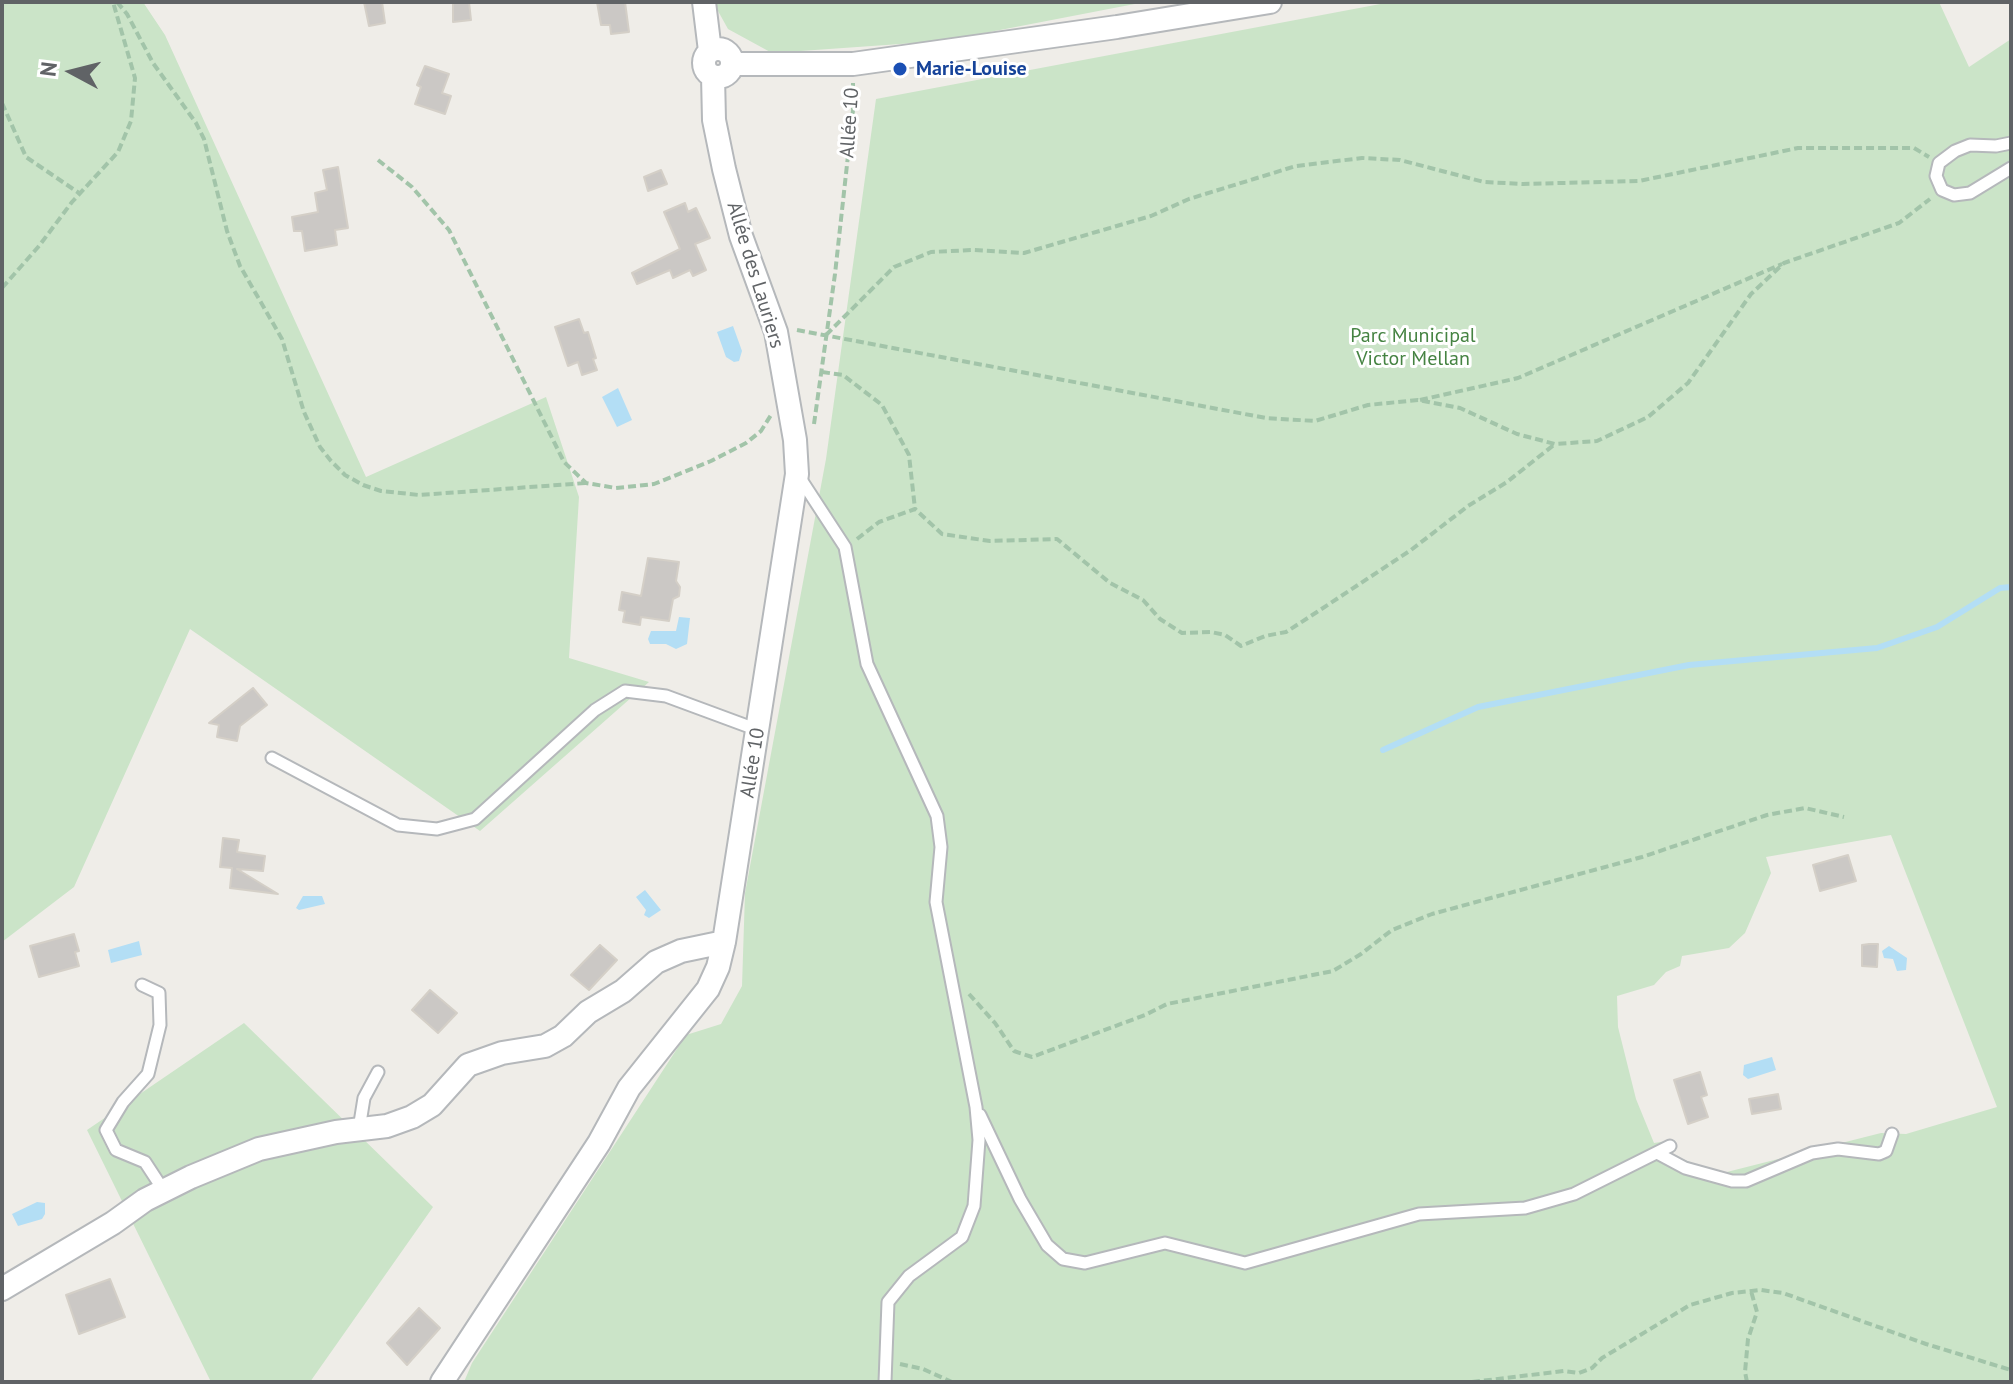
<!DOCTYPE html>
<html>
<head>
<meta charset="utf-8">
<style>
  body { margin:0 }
  #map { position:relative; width:2013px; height:1384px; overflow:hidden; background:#efede8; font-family:"PT Sans",sans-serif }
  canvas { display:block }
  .frame { position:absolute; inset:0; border:4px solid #606366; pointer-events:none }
  .north { position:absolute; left:32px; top:32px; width:80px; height:80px; -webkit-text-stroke:6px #fff; paint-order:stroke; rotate:277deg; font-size:22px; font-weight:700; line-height:32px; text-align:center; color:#606366 }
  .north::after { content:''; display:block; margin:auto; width:28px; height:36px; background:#606366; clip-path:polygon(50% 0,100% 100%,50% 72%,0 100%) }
</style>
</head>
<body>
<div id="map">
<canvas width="2013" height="1384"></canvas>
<div class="frame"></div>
<div class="north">N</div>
</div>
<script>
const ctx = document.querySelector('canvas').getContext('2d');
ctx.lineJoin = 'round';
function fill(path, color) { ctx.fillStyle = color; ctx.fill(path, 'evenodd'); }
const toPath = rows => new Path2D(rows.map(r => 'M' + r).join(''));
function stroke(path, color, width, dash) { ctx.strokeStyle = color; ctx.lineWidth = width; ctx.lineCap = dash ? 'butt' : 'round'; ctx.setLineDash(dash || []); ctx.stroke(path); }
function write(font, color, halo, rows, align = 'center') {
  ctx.font = font + ' "PT Sans",sans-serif'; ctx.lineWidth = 6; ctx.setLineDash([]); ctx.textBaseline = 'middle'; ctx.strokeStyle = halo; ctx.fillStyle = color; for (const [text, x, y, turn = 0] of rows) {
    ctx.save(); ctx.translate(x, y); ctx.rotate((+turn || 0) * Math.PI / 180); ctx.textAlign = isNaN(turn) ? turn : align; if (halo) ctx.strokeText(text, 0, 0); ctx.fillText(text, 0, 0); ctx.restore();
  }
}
const green = toPath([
  [2,2,143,2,165,35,366,477,546,397,579,497,569,658,649,682,480,831,190,629,74,887,2,942],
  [713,2,1145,2,943,41,772,53,728,29],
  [1391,2,1939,2,1969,67,2011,39,2011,1382,464,1382,472,1363,686,1035,721,1024,742,986,745,893,826,459,876,99],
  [1891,835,1997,1107,1906,1134,1881,1133,1719,1174,1673,1155,1667,1141,1654,1143,1636,1099,1618,1027,1617,996,1654,985,1666,972,1680,966,1682,956,1729,948,1745,933,1771,873,1766,857],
  [244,1023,433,1207,310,1382,211,1382,87,1130]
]);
const water = toPath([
  [733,326,742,351,739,361,734,362,726,357,717,332],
  [618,388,632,420,617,427,602,397],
  [679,617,690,618,687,644,676,649,666,644,650,644,648,639,651,631,676,631],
  [645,890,661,910,649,918,644,915,646,910,636,897],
  [303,896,322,896,325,904,299,910,296,908],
  [139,941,142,955,111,963,108,950],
  [1889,946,1907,958,1906,970,1897,971,1893,959,1884,958,1882,951],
  [1772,1057,1776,1070,1748,1079,1743,1075,1744,1065],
  [37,1202,45,1203,45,1214,42,1219,18,1226,12,1214]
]);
const stream = toPath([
  [1383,750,1478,707,1689,665,1877,648,1937,627,2000,588,2011,587]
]);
const building = toPath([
  [364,2,382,2,385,23,369,26,364,2],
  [453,2,469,2,471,20,453,22,453,2],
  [597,2,625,2,629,32,611,34,610,25,601,25,597,2],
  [425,66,449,74,442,93,451,96,445,114,415,104,421,87,417,85,425,66],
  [338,167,348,228,335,230,337,245,305,251,302,231,294,231,292,217,318,212,315,193,327,190,323,170,338,167],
  [661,170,667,184,648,191,644,177,661,170],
  [685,203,688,212,696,208,710,238,695,244,706,270,693,276,690,270,673,278,670,270,637,284,632,273,680,249,664,212,685,203],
  [579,319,584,333,588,332,596,358,593,359,597,370,582,375,578,362,568,366,555,327,579,319],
  [648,558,679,562,676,581,680,587,679,596,673,599,669,621,641,617,640,625,623,622,625,611,619,610,622,592,641,596,648,558],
  [253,688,267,705,240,726,237,741,217,737,219,725,209,723,253,688],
  [223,838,239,840,237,852,265,856,263,871,237,869,278,894,230,888,232,868,220,867,223,838],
  [1848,855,1856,881,1820,891,1813,865,1848,855],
  [74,934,79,951,75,952,79,966,39,977,30,946,74,934],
  [1869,944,1878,944,1877,967,1862,966,1862,945,1869,944],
  [600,945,617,960,589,990,571,975,600,945],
  [430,990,457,1013,438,1033,412,1010,430,990],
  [1700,1072,1707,1095,1701,1097,1708,1117,1688,1124,1674,1080,1700,1072],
  [1778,1094,1781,1109,1752,1114,1749,1099,1778,1094],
  [110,1279,125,1317,79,1334,66,1295,110,1279],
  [419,1308,440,1328,407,1365,387,1343,419,1308]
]);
const path = toPath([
  [117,2,127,14,153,63,196,123,204,139,227,231,240,266,282,339,304,412,320,447,331,461,345,475,363,485,381,491,419,495,586,483],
  [2,103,26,157,79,193],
  [378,160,412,187,449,230,564,462,586,483,616,488,654,484,711,461,746,443,761,431,771,415],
  [2,288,39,246,72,202,118,152,131,121,135,78,113,2],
  [797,330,1266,418,1315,421,1368,405,1418,400,1460,408,1517,434,1555,444,1597,441,1648,417,1688,383,1751,294,1784,263,1899,223,1930,199],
  [826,335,894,267,931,252,973,250,1024,253,1151,216,1189,199,1296,166,1362,158,1400,160,1484,182,1523,184,1639,181,1798,148,1914,148,1929,157],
  [822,372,843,375,882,405,909,455,915,509],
  [1420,400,1518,378,1782,264],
  [814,424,835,274,853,110,853,83],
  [857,539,879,522,915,509,942,534,990,541,1057,539,1110,583,1143,600,1160,619,1182,633,1211,632,1225,635,1241,646,1265,636,1286,632,1317,612,1411,550,1468,506,1507,482,1555,444],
  [969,994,995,1023,1014,1051,1032,1057,1145,1015,1167,1004,1333,971,1361,954,1392,930,1432,914,1642,857,1767,815,1805,808,1844,817],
  [900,1364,923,1369,952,1382],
  [1472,1382,1564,1371,1579,1373,1592,1368,1602,1358,1690,1305,1732,1293,1761,1290,1783,1293,1926,1344,2011,1370],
  [1747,1382,1745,1372,1748,1339,1757,1312,1751,1291]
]);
const lane = toPath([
  [2011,143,1996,146,1970,145,1955,151,1939,163,1936,176,1942,190,1954,195,1970,193,2011,168],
  [798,475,845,547,867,664,937,816,941,847,936,902,976,1107,979,1140,974,1206,962,1237,909,1276,888,1302,885,1382],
  [272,758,398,825,437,829,475,819,595,710,625,691,666,696,758,730],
  [142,985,159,993,160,1025,148,1074,123,1102,106,1130,116,1150,145,1162,164,1191],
  [980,1115,1020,1199,1047,1245,1063,1259,1085,1263,1165,1243,1245,1263,1419,1214,1525,1208,1574,1194,1670,1146],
  [359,1129,364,1098,378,1072],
  [1657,1153,1685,1168,1732,1181,1746,1181,1812,1153,1838,1149,1879,1154,1886,1151,1892,1134]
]);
const street = toPath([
  [704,2,710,51],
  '704 63a14 14 0 1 1 28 0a14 14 0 1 1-28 0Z',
  [733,64,853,64,1117,27,1270,2],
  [2,1289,113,1223,145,1200,191,1177,259,1149,336,1132,387,1126,412,1117,432,1105,468,1065,502,1053,545,1046,563,1036,588,1012,623,991,656,962,681,951,724,942],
  [442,1382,599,1143,629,1088,708,989,718,967,724,942,797,474,795,440,776,332,741,236,724,169,714,120,713,76]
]);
const markers = [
  [900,69,8,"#1a4fb4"]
];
const transitNames = [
  ["Marie-Louise",916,69]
];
const streetNames = [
  ["Allée 10",850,123,-86],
  ["Allée des Lauriers",755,275,73],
  ["Allée 10",753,763,-81]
];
const parkNames = [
  ["Parc Municipal",1413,336],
  ["Victor Mellan",1413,359]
];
fill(green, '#cbe4c8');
fill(water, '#b3def5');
stroke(stream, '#b3def5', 6);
fill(building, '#cbc8c5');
stroke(building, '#d4cfc7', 2);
stroke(lane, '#b5b8bb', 15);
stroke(street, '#b5b8bb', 26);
stroke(path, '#a2c4a9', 4, [8, 4]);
stroke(lane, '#fff', 11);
stroke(street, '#fff', 22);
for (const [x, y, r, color] of markers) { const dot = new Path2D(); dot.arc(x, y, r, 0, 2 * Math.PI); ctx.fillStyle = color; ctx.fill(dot); stroke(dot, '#fff', 3); }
write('bold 20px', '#164399', '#fff', transitNames, 'left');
write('20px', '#606366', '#fff', streetNames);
write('20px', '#458342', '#fff', parkNames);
</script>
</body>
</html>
